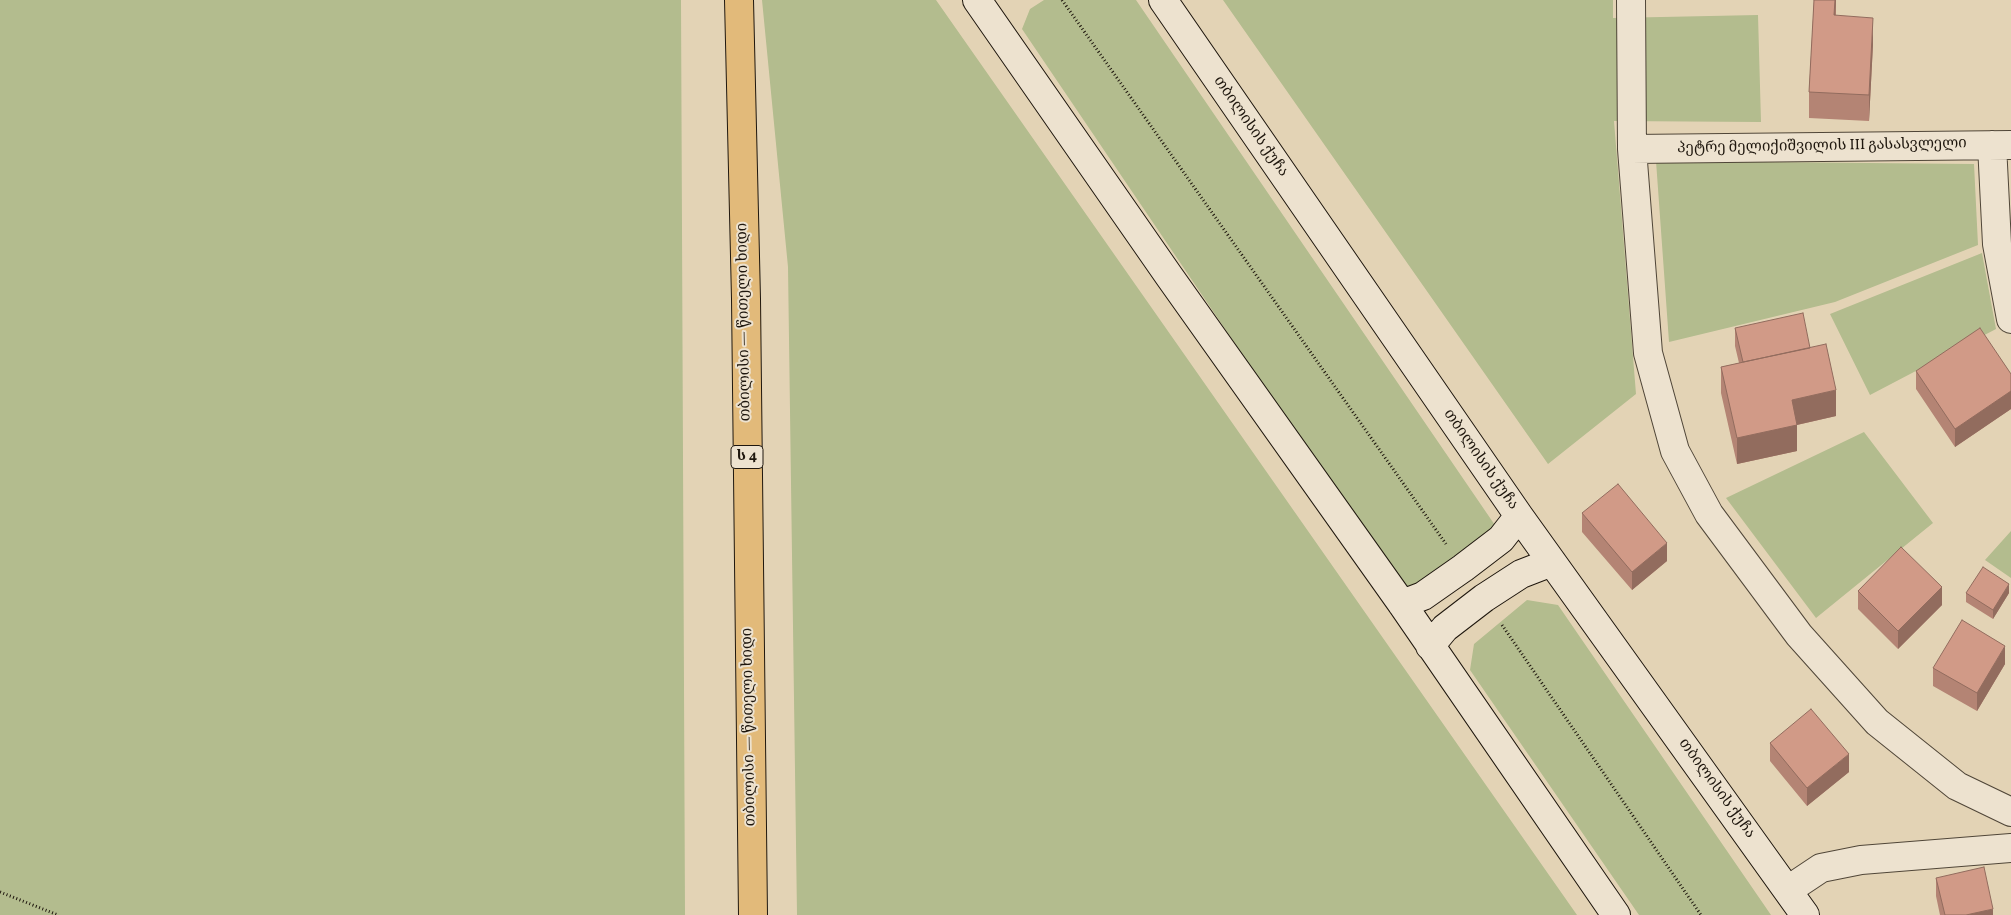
<!DOCTYPE html>
<html>
<head>
<meta charset="utf-8">
<style>
  body { margin:0 }
  canvas { display:block; background:#e3d3b5 }
</style>
</head>
<body>
<canvas width="2011" height="915"></canvas>
<script>
const ctx = document.querySelector('canvas').getContext('2d');
ctx.lineJoin = 'round';
function fill(path, color) { ctx.fillStyle = color; ctx.fill(path, 'evenodd'); }
const toPath = rows => new Path2D(rows.map(r => 'M' + r).join(''));
function stroke(path, color, width, dash) { ctx.strokeStyle = color; ctx.lineWidth = width; ctx.lineCap = dash ? 'butt' : 'round'; ctx.setLineDash(dash || []); ctx.stroke(path); }
function write(font, color, halo, rows, align = 'center') {
  ctx.font = font + ' Vollkorn,"Noto Serif Georgian",serif'; ctx.lineWidth = 4; ctx.setLineDash([]); ctx.textBaseline = 'middle'; ctx.strokeStyle = halo; ctx.fillStyle = color; for (const [text, x, y, turn = 0] of rows) {
    ctx.save(); ctx.translate(x, y); ctx.rotate((+turn || 0) * Math.PI / 180); ctx.textAlign = isNaN(turn) ? turn : align; if (halo) ctx.strokeText(text, 0, 0); ctx.fillText(text, 0, 0); ctx.restore();
  }
}
const green = toPath([
  [0,0,681,0,685,915,0,915],
  [762,0,936,0,1577,915,797,915,788,267],
  [1044,0,1136,0,1501,534,1403,592,1022,29,1030,9],
  [1223,0,1613,0,1613,18,1758,15,1761,122,1614,121,1636,394,1548,464],
  [1656,161,1974,164,1978,245,1835,302,1669,342],
  [1982,253,1996,329,1870,395,1830,314],
  [1864,432,1933,523,1816,618,1726,498],
  [2011,531,2011,578,1985,560],
  [1527,600,1558,605,1771,915,1639,915,1470,670,1474,644]
]);
const path = toPath([
  [1062,0,1446,544],
  [1502,625,1701,915],
  [0,892,58,915]
]);
const street = toPath([
  [1631,0,1632,149,1648,353,1675,451,1709,514,1799,635,1877,722,1957,786,2011,812],
  [1992,145,1997,244,2011,319],
  [1632,149,2011,145],
  [1788,890,1821,868,1861,860,2011,848]
]);
const secondary = toPath([
  [977,0,1169,276,1402,604,1616,915],
  [1163,0,1519,516,1805,915],
  [1402,604,1423,596,1463,568,1501,539,1519,516],
  [1430,646,1445,628,1484,598,1521,574,1552,562]
]);
const highway = toPath([
  [739,0,746,299,753,915]
]);
const wall = toPath([
  [1814,0,1836,0,1836,15,1873,44,1869,121,1809,118,1809,92],
  [1735,328,1810,348,1836,416,1797,425,1797,451,1737,464,1721,393,1721,367,1739,363,1735,346],
  [1916,371,2011,374,2011,409,1955,447,1916,389],
  [1582,513,1667,561,1632,590,1582,532],
  [1858,591,1942,605,1898,649,1858,609],
  [1966,593,2009,593,1993,619,1966,602],
  [2005,664,1977,711,1933,686,1933,668],
  [1770,743,1849,772,1807,806,1770,761],
  [1936,878,1993,915,1940,915,1936,896]
]);
const shadedWall = toPath([
  [1835,0,1836,0,1834,41,1834,15],
  [1873,18,1873,44,1869,121,1869,95],
  [1836,390,1836,416,1792,426,1792,400],
  [2011,391,2011,409,1955,447,1955,429],
  [1797,425,1797,451,1737,464,1737,438],
  [1667,543,1667,561,1632,590,1632,572],
  [2009,584,2009,593,1993,619,1993,610],
  [1942,587,1942,605,1898,649,1898,631],
  [2005,646,2005,664,1977,711,1977,693],
  [1849,754,1849,772,1807,806,1807,788],
  [1993,909,1993,915,1966,915]
]);
const building = toPath([
  [1814,0,1835,0,1834,15,1873,18,1869,95,1809,92,1814,0],
  [1803,313,1810,348,1743,362,1735,328,1803,313],
  [1980,328,2011,374,2011,391,1955,429,1916,371,1980,328],
  [1826,344,1836,390,1792,400,1797,425,1737,438,1721,367,1826,344],
  [1618,484,1667,543,1632,572,1582,513,1618,484],
  [1901,547,1942,587,1898,631,1858,591,1901,547],
  [1983,567,2009,584,1993,610,1966,593,1983,567],
  [1962,620,2005,646,1977,693,1933,668,1962,620],
  [1811,709,1849,754,1807,788,1770,743,1811,709],
  [1984,867,1993,909,1966,915,1945,915,1936,878,1984,867]
]);
const shields = [
  [747,457,32]
];
const shieldNames = [
  ["ს 4",747,457]
];
const streetNames = [
  ["თბილისის ქუჩა",1250,127,55],
  ["პეტრე მელიქიშვილის III გასასვლელი",1822,147,-1],
  ["თბილისი — წითელი ხიდი",745,322,-91],
  ["თბილისის ქუჩა",1480,460,55],
  ["თბილისი — წითელი ხიდი",750,727,-91],
  ["თბილისის ქუჩა",1716,789,54]
];
fill(green, '#b3bc8e');
stroke(street, '#504638', 30);
stroke(secondary, '#1f170e', 30);
stroke(highway, '#1f170e', 30);
stroke(path, '#1f170e', 3, [1, 2.5]);
stroke(street, '#ede2cf', 28);
stroke(secondary, '#ede2cf', 28);
stroke(highway, '#e2ba7a', 28);
fill(wall, '#b48474');
fill(shadedWall, '#926c5e');
fill(building, '#d19a87');
stroke(building, '#926c5e', 1);
for (const [x, y, w] of shields) { const box = new Path2D(); box.roundRect(x - w / 2, y - 11.5, w, 23, 4); ctx.fillStyle = '#ede2cf'; ctx.fill(box); stroke(box, '#1f170e', 1); }
write('bold 14px', '#1f170e', null, shieldNames);
write('15px', '#1f170e', '#ede2cf', streetNames);
</script>
</body>
</html>
